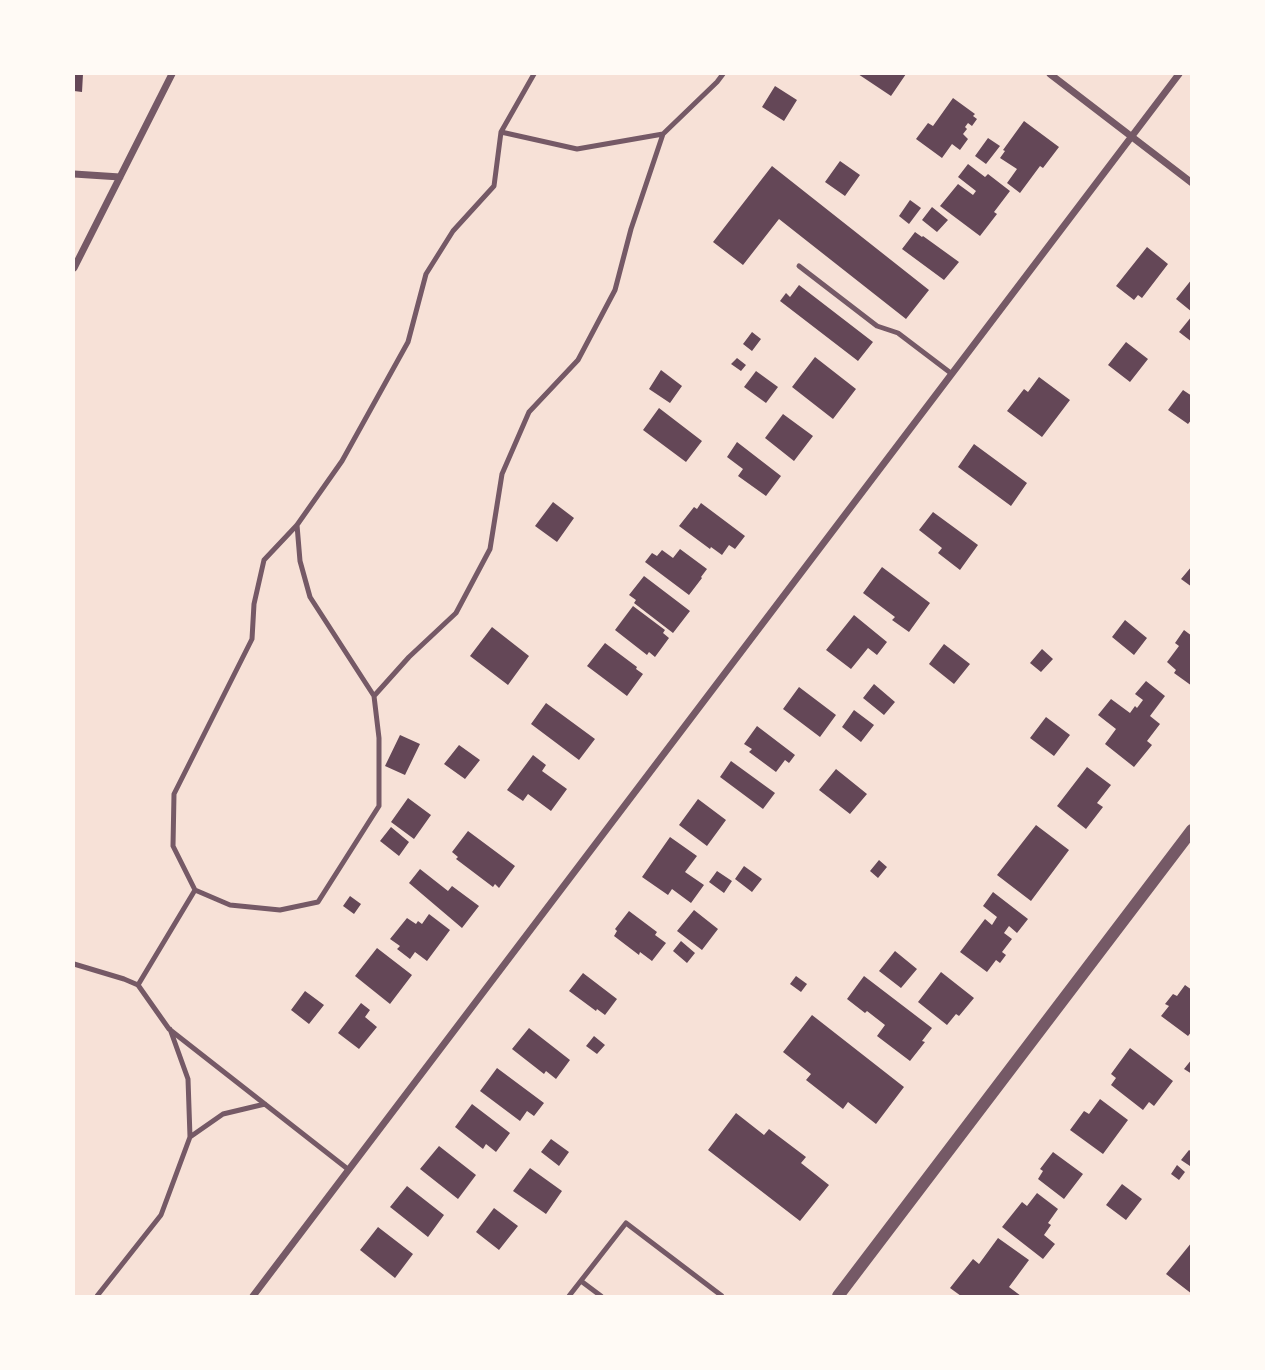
<!DOCTYPE html>
<html>
<head>
<meta charset="utf-8">
<style>
  body { margin:0 }
  #map { position:relative; width:1265px; height:1370px; overflow:hidden; background:#f7e1d7; font-family:Cabin,sans-serif }
  canvas { display:block }
  .frame { position:absolute; inset:0; border:75px solid #fffaf5; pointer-events:none }
</style>
</head>
<body>
<div id="map">
<canvas width="1265" height="1370"></canvas>
<div class="frame"></div>
</div>
<script>
const ctx = document.querySelector('canvas').getContext('2d');
ctx.lineJoin = 'round';
function fill(path, color) { ctx.fillStyle = color; ctx.fill(path, 'evenodd'); }
const toPath = rows => new Path2D(rows.map(r => 'M' + r).join(''));
function stroke(path, color, width, dash) { ctx.strokeStyle = color; ctx.lineWidth = width; ctx.lineCap = dash ? 'butt' : 'round'; ctx.setLineDash(dash || []); ctx.stroke(path); }
const building = toPath([
  [74,74,83,74,82,92,74,91],
  [858,74,906,74,891,96],
  [775,86,797,100,784,121,762,107],
  [953,98,975,114,973,116,977,119,972,126,968,123,965,127,967,129,963,134,968,139,960,150,952,144,942,158,916,139,928,123,933,126],
  [1024,121,1059,147,1043,168,1040,166,1020,193,1007,183,1017,169,1000,158,1005,151,1003,150],
  [988,138,1000,146,986,164,975,156],
  [840,161,860,175,845,196,825,182],
  [968,164,985,177,988,174,1010,191,994,212,997,214,980,236,940,206,958,184,973,195,976,191,958,177],
  [772,166,929,290,906,319,779,219,743,265,713,242],
  [910,200,921,208,909,224,899,216],
  [932,207,948,220,937,232,922,220],
  [915,232,922,237,923,236,959,262,944,280,902,249],
  [1147,247,1168,264,1142,298,1138,295,1134,300,1116,286],
  [1192,279,1192,312,1176,299],
  [799,285,873,342,858,361,780,301,786,293,790,297],
  [1192,316,1192,342,1179,332],
  [752,332,761,339,752,351,743,344],
  [1126,342,1148,359,1130,382,1108,365],
  [815,357,856,389,833,419,792,387],
  [737,358,746,365,741,371,731,364],
  [661,370,682,386,670,403,649,389],
  [756,371,778,387,766,403,744,387],
  [1039,377,1070,400,1042,437,1007,411,1024,389,1028,392],
  [1183,390,1192,396,1192,419,1188,424,1168,410],
  [659,408,702,441,686,462,643,430],
  [783,414,813,436,794,461,765,438],
  [737,442,781,476,766,496,738,476,743,469,727,457],
  [974,444,1027,483,1011,506,958,467],
  [553,502,574,518,557,542,535,526],
  [701,503,745,536,735,549,729,545,722,555,711,547,710,549,679,526,694,507,697,509],
  [933,512,978,545,960,570,938,553,942,548,919,530],
  [680,549,707,569,701,577,702,578,689,595,645,562,652,553,657,556,662,550,673,558],
  [1192,566,1192,587,1181,579],
  [882,567,930,603,909,632,892,620,895,617,863,593],
  [644,576,690,611,673,633,634,603,636,600,629,595],
  [633,606,665,630,663,633,669,638,655,657,649,652,647,655,615,630],
  [854,615,887,642,877,655,868,648,851,669,826,650],
  [1125,620,1147,638,1134,655,1112,637],
  [492,627,529,656,508,685,470,656],
  [1184,630,1192,636,1192,686,1174,673,1176,670,1167,662,1179,646,1175,643],
  [605,643,637,667,636,669,643,674,627,696,587,666],
  [944,644,970,664,954,684,929,664],
  [1042,649,1053,659,1041,672,1030,663],
  [1146,681,1165,696,1150,716,1160,724,1147,741,1152,745,1134,767,1105,744,1116,729,1098,715,1111,699,1130,713,1135,706,1137,708,1143,700,1135,694],
  [874,684,895,702,884,715,863,698],
  [799,687,836,715,820,737,783,709],
  [546,703,595,739,579,760,531,724],
  [854,710,874,725,861,742,842,727],
  [1046,717,1070,735,1054,756,1030,738],
  [757,726,795,755,789,763,785,760,776,772,749,752,752,749,744,744],
  [400,735,420,744,405,775,385,766],
  [459,745,480,760,465,779,444,764],
  [533,755,546,765,542,771,567,789,551,811,528,794,523,801,507,790],
  [731,761,775,793,763,809,720,777],
  [1087,767,1111,785,1097,803,1103,807,1086,829,1057,806],
  [836,769,867,794,850,814,819,790],
  [408,798,431,815,414,839,391,822],
  [698,799,726,820,707,846,679,825],
  [1036,825,1069,850,1031,901,997,875],
  [391,827,409,842,399,856,380,841],
  [468,831,515,866,499,888,495,884,493,887,456,859,458,857,452,852],
  [670,837,697,856,685,872,704,885,691,903,672,889,668,895,642,877],
  [879,860,887,867,878,878,870,871],
  [744,866,762,879,752,892,735,879],
  [420,869,448,891,452,886,479,906,462,928,409,883],
  [717,871,732,881,724,893,709,882],
  [993,892,1028,919,1017,933,1009,926,1004,933,1012,939,1002,952,1006,955,1000,963,996,960,987,972,960,952,985,919,992,925,997,917,983,906],
  [350,896,361,904,354,914,343,906],
  [694,910,718,929,702,950,677,931],
  [629,911,657,932,655,935,666,943,652,961,640,952,639,955,614,936,617,931,615,929],
  [429,914,450,930,427,961,415,952,410,959,397,949,400,946,390,939,407,918,416,924,418,921,422,924],
  [681,941,695,953,687,963,673,951],
  [377,948,412,975,390,1004,355,976],
  [895,951,917,969,901,988,879,971],
  [941,972,974,998,959,1016,956,1014,947,1025,918,1002],
  [583,973,617,999,605,1015,597,1009,596,1011,569,991],
  [796,976,807,984,801,992,790,984],
  [864,976,932,1028,922,1041,925,1042,910,1061,877,1036,885,1025,867,1011,865,1013,847,999],
  [1185,985,1192,990,1192,1031,1188,1036,1161,1016,1169,1006,1165,1004,1173,994,1177,996],
  [305,991,324,1005,309,1024,291,1010],
  [361,1003,370,1010,365,1017,377,1027,359,1049,338,1033],
  [812,1015,904,1087,876,1124,848,1102,843,1109,806,1080,811,1074,783,1052],
  [529,1028,570,1060,556,1079,546,1071,544,1074,512,1049],
  [594,1036,605,1045,597,1054,586,1046],
  [1130,1048,1173,1081,1154,1106,1149,1102,1143,1110,1111,1085,1116,1078,1111,1074],
  [1192,1059,1192,1074,1184,1069],
  [497,1068,544,1103,534,1116,527,1111,520,1121,480,1091],
  [1100,1099,1128,1120,1103,1154,1070,1130,1084,1111,1089,1114],
  [472,1104,510,1133,496,1152,486,1144,483,1149,455,1127],
  [736,1113,764,1135,769,1129,806,1157,801,1163,829,1185,800,1221,708,1150],
  [551,1139,569,1152,559,1166,541,1152],
  [439,1146,476,1175,458,1199,420,1169],
  [1189,1150,1192,1152,1192,1164,1190,1166,1181,1160],
  [1053,1152,1083,1174,1064,1199,1038,1179,1043,1171,1040,1169],
  [1177,1165,1185,1172,1179,1180,1171,1174],
  [530,1168,562,1191,546,1214,513,1191],
  [1122,1184,1142,1199,1126,1220,1106,1205],
  [407,1186,444,1215,428,1237,390,1207],
  [1037,1193,1058,1209,1048,1223,1051,1225,1044,1235,1055,1244,1043,1259,1002,1227,1022,1202,1027,1206],
  [494,1208,518,1226,499,1250,476,1232],
  [378,1227,413,1254,395,1278,360,1250],
  [998,1238,1029,1260,1009,1287,1021,1296,961,1296,950,1288,973,1259,979,1264],
  [1192,1242,1192,1294,1166,1274]
]);
const service = toPath([
  [501,132,577,149,663,134],
  [799,266,877,326,898,333,952,374],
  [297,525,300,561,310,597,374,696,379,738,379,806,318,902,280,910,230,905,195,890,173,846,174,794,252,639,254,604,264,560,297,525,342,461,408,342,426,274,453,231,494,186,501,132,534,74],
  [374,696,409,657,456,613,490,549,502,474,529,412,578,360,615,290,631,229,663,134,717,82,723,74],
  [74,964,124,979,138,985,169,1029,349,1170],
  [138,985,195,890],
  [190,1137,223,1114,265,1104],
  [581,1281,601,1296],
  [97,1296,161,1215,190,1137,188,1079,170,1029],
  [569,1296,626,1223,722,1296]
]);
const minor = toPath([
  [1050,74,1192,183],
  [74,174,120,177],
  [74,268,172,74],
  [253,1296,1179,74]
]);
const tertiary = toPath([
  [838,1296,1192,830]
]);
fill(building, '#644757');
stroke(service, '#755966', 5);
stroke(minor, '#755966', 7);
stroke(tertiary, '#755966', 12);
</script>
</body>
</html>
